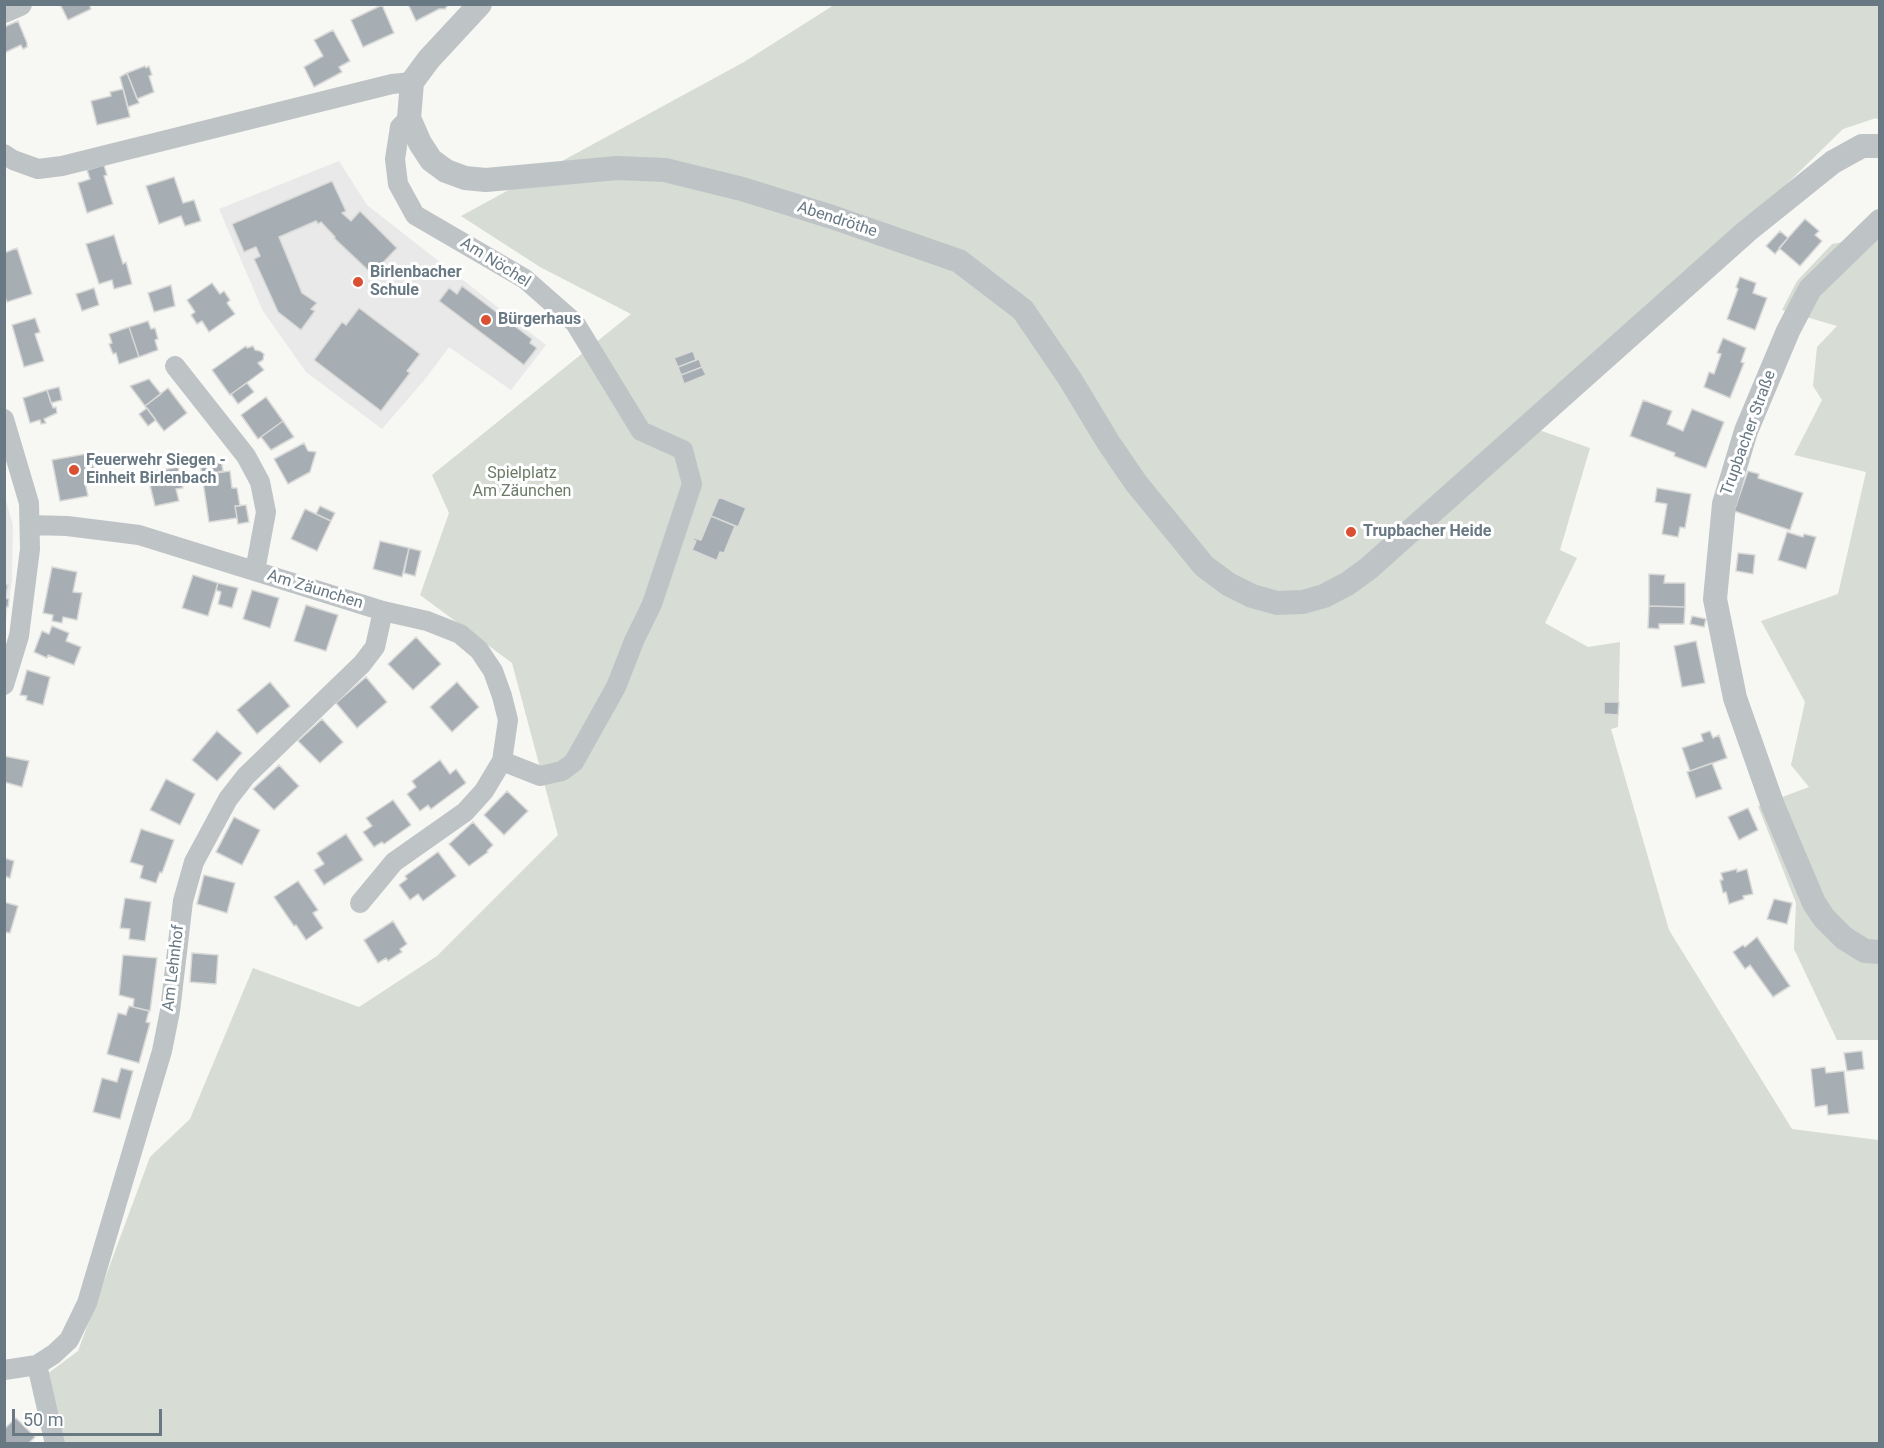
<!DOCTYPE html>
<html>
<head>
<meta charset="utf-8">
<style>
  body { margin:0 }
  #map { position:relative; width:1884px; height:1448px; overflow:hidden; background:#f7f7f4; font-family:Roboto,sans-serif }
  canvas { display:block }
  .frame { position:absolute; inset:0; border:6px solid #687984; pointer-events:none }
  .scale { position:absolute; left:12px; top:1409px; width:150px; height:27px; box-sizing:border-box; border:3px solid #687984; border-top:0; padding-left:8px; font-size:18px; line-height:21px; white-space:nowrap; color:#687984; -webkit-text-stroke:4px #fff; paint-order:stroke }
</style>
</head>
<body>
<div id="map">
<canvas width="1884" height="1448"></canvas>
<div class="frame"></div>
<div class="scale">50 m</div>
</div>
<script>
const ctx = document.querySelector('canvas').getContext('2d');
ctx.lineJoin = 'round';
function fill(path, color) { ctx.fillStyle = color; ctx.fill(path, 'evenodd'); }
const toPath = rows => new Path2D(rows.map(r => 'M' + r).join(''));
function stroke(path, color, width, dash) { ctx.strokeStyle = color; ctx.lineWidth = width; ctx.lineCap = dash ? 'butt' : 'round'; ctx.setLineDash(dash || []); ctx.stroke(path); }
function write(font, color, halo, rows, align = 'center') {
  ctx.font = font + ' Roboto,sans-serif'; ctx.lineWidth = 6; ctx.setLineDash([]); ctx.textBaseline = 'middle'; ctx.strokeStyle = halo; ctx.fillStyle = color; for (const [text, x, y, turn = 0] of rows) {
    ctx.save(); ctx.translate(x, y); ctx.rotate((+turn || 0) * Math.PI / 180); ctx.textAlign = isNaN(turn) ? turn : align; if (halo) ctx.strokeText(text, 0, 0); ctx.fillText(text, 0, 0); ctx.restore();
  }
}
const built = toPath([
  [339,161,367,205,546,345,511,390,449,347,426,378,382,429,306,372,263,311,219,209],
  [4,494,13,525,12,580,6,620,4,620]
]);
const green = toPath([
  [834,5,1879,5,1879,120,1876,118,1843,129,1536,429,1590,448,1560,550,1577,558,1545,623,1588,647,1620,642,1618,727,1611,729,1669,930,1792,1129,1878,1140,1879,1131,1879,1443,57,1444,35,1383,78,1351,150,1157,190,1119,253,968,359,1007,437,956,558,835,512,663,420,595,449,513,432,475,631,314,540,267,461,216,744,62],
  [1879,236,1879,1040,1837,1040,1794,949,1796,903,1758,806,1809,787,1791,765,1805,702,1761,621,1838,594,1866,472,1794,455,1822,400,1813,386,1817,347,1837,326,1782,310,1797,281,1832,244]
]);
const building = toPath([
  [60,4,89,4,91,9,68,20,60,4],
  [408,4,448,4,448,5,445,9,439,9,416,21,408,4],
  [382,5,394,33,363,47,351,20,382,5],
  [18,21,27,43,27,47,23,49,21,45,4,53,4,27,18,21],
  [333,30,350,61,339,67,342,72,314,87,304,67,323,56,314,40,333,30],
  [145,66,146,68,149,66,152,75,149,76,154,92,137,99,127,73,145,66],
  [127,73,139,103,128,107,120,77,127,73],
  [123,89,130,117,97,125,91,101,111,96,110,92,123,89],
  [104,165,107,175,104,176,113,204,87,213,78,183,90,179,87,170,104,165],
  [174,177,183,203,194,200,201,221,185,226,181,216,159,224,146,186,174,177],
  [332,181,346,211,342,213,351,221,360,211,397,248,372,274,334,238,335,237,321,222,318,224,316,221,279,237,302,293,317,303,311,309,315,311,301,330,278,312,254,259,260,256,256,247,244,252,232,224,332,181],
  [1805,219,1819,231,1815,235,1822,241,1800,266,1779,248,1805,219],
  [1780,231,1788,238,1775,254,1766,246,1780,231],
  [114,235,123,264,126,262,132,284,114,289,112,280,99,284,86,244,114,235],
  [17,248,32,294,7,302,4,295,4,253,17,248],
  [1740,277,1756,283,1753,293,1767,298,1755,330,1727,319,1738,289,1736,287,1740,277],
  [212,283,220,294,224,291,230,300,227,303,235,314,209,332,202,321,197,324,191,315,195,312,187,300,212,283],
  [171,285,175,306,154,312,148,293,171,285],
  [462,286,532,339,530,343,537,348,524,365,439,301,449,288,457,294,462,286],
  [94,288,99,305,82,311,76,294,94,288],
  [359,308,420,354,407,371,410,373,381,411,314,360,342,322,346,325,359,308],
  [35,318,40,332,35,334,44,361,24,367,12,325,35,318],
  [148,321,151,329,155,328,158,339,155,340,158,350,139,357,129,327,148,321],
  [129,327,139,357,119,364,116,353,113,354,109,344,112,343,109,334,129,327],
  [1723,338,1746,348,1741,362,1744,363,1730,398,1704,387,1709,372,1714,374,1721,354,1717,353,1723,338],
  [246,346,247,348,253,346,255,350,260,351,264,354,263,360,258,363,264,370,230,395,212,370,246,346],
  [693,351,696,360,678,367,674,358,693,351],
  [699,359,702,367,681,375,678,367,699,359],
  [702,367,706,375,684,384,681,375,702,367],
  [149,379,161,394,145,406,130,386,149,379],
  [247,383,254,392,238,404,231,394,247,383],
  [59,387,62,400,51,403,47,390,59,387],
  [168,388,187,413,164,431,145,406,168,388],
  [47,390,53,408,56,407,57,413,44,419,46,423,41,424,40,420,30,423,23,398,47,390],
  [266,397,283,421,258,439,241,415,266,397],
  [1643,400,1672,411,1667,424,1683,431,1692,409,1724,422,1706,468,1674,456,1675,453,1630,436,1643,400],
  [147,408,156,420,148,426,139,414,147,408],
  [283,421,294,437,271,450,261,437,283,421],
  [304,443,308,451,316,452,310,472,288,484,274,459,304,443],
  [91,453,96,480,85,482,88,496,60,501,52,460,91,453],
  [221,460,223,471,202,475,200,464,221,460],
  [178,467,183,488,176,489,179,501,155,506,147,473,178,467],
  [230,471,232,488,237,488,240,506,235,506,237,518,209,522,202,475,230,471],
  [1748,471,1759,474,1758,478,1803,493,1790,530,1734,511,1748,471],
  [1657,488,1691,494,1685,528,1680,527,1678,537,1662,534,1667,504,1655,502,1657,488],
  [719,497,746,508,738,527,711,516,719,497],
  [246,505,249,522,238,524,235,506,246,505],
  [320,506,335,513,331,521,316,514,320,506],
  [305,509,331,521,317,551,291,539,305,509],
  [711,516,735,526,724,553,720,552,717,560,720,562,692,550,696,541,693,540,694,538,701,540,711,516],
  [1787,532,1803,537,1804,534,1816,537,1806,569,1778,560,1787,532],
  [380,541,409,548,402,577,373,569,380,541],
  [409,548,421,551,415,576,404,573,409,548],
  [1738,553,1755,555,1753,574,1736,571,1738,553],
  [52,567,77,572,73,592,82,593,77,620,63,617,62,623,52,621,53,615,43,613,52,567],
  [1649,574,1665,575,1664,583,1685,583,1685,607,1649,606,1649,574],
  [193,575,218,583,208,616,182,608,193,575],
  [218,583,238,588,232,608,218,604,221,592,216,590,218,583],
  [4,585,8,585,5,598,9,599,8,607,4,607,4,585],
  [252,590,279,598,270,628,243,619,252,590],
  [306,605,338,615,326,651,294,641,306,605],
  [1649,606,1685,607,1684,624,1659,624,1659,629,1648,628,1649,606],
  [1692,616,1706,619,1704,627,1690,624,1692,616],
  [52,626,69,633,66,641,81,647,74,665,48,655,47,658,34,652,42,631,49,634,52,626],
  [416,637,441,664,413,690,388,664,416,637],
  [1696,641,1705,683,1682,687,1674,646,1696,641],
  [27,670,50,677,43,705,26,700,27,696,20,695,27,670],
  [366,677,387,702,357,728,336,703,366,677],
  [270,682,290,706,257,734,237,710,270,682],
  [457,682,479,707,452,732,430,707,457,682],
  [1604,702,1619,702,1618,715,1604,714,1604,702],
  [322,719,343,742,320,763,298,741,322,719],
  [217,731,242,753,217,781,192,760,217,731],
  [1710,731,1713,738,1719,735,1727,758,1690,771,1682,748,1703,741,1701,734,1710,731],
  [4,756,29,761,22,787,4,782,4,756],
  [440,760,450,774,456,769,466,783,431,809,428,805,420,811,407,794,416,787,412,781,440,760],
  [1712,763,1722,789,1696,798,1687,772,1712,763],
  [279,765,299,786,274,810,253,789,279,765],
  [166,779,195,794,180,825,150,810,166,779],
  [507,791,528,811,504,835,484,815,507,791],
  [393,800,411,825,384,844,382,842,374,847,363,832,372,826,366,818,393,800],
  [1748,808,1758,830,1739,840,1728,817,1748,808],
  [234,817,260,830,242,865,216,852,234,817],
  [473,822,493,845,487,851,488,852,469,866,449,844,473,822],
  [141,829,174,840,162,873,160,872,156,883,140,878,143,866,130,862,141,829],
  [346,834,363,860,324,885,314,870,324,864,317,853,346,834],
  [438,852,456,876,423,901,418,894,410,900,399,885,407,879,405,876,438,852],
  [4,858,14,861,10,878,4,876,4,858],
  [1737,869,1737,872,1747,869,1753,894,1743,896,1744,899,1729,904,1726,892,1723,893,1720,880,1723,880,1721,873,1737,869],
  [204,875,235,883,227,913,197,904,204,875],
  [298,881,318,910,313,913,323,928,306,940,296,925,294,926,274,897,298,881],
  [125,898,151,902,145,941,129,939,130,929,120,928,125,898],
  [1774,899,1792,903,1787,924,1767,919,1774,899],
  [4,902,18,906,10,933,4,932,4,902],
  [393,921,407,944,400,949,402,952,388,961,386,958,378,963,364,940,393,921],
  [1757,937,1790,986,1773,997,1750,965,1745,969,1733,952,1743,945,1745,947,1757,937],
  [192,953,218,955,216,984,190,982,192,953],
  [123,955,157,958,150,1011,133,1007,134,999,119,995,123,955],
  [129,1006,149,1011,146,1022,150,1023,139,1063,107,1054,118,1013,126,1015,129,1006],
  [1862,1051,1864,1069,1847,1071,1844,1053,1862,1051],
  [1825,1067,1826,1073,1844,1071,1849,1113,1828,1115,1827,1105,1815,1107,1811,1069,1825,1067],
  [121,1068,133,1071,120,1119,93,1112,102,1078,117,1082,121,1068],
  [16,1418,35,1437,28,1444,4,1444,4,1429,16,1418]
]);
const minor = toPath([
  [4,154,13,160,38,169,62,166,392,84,412,82],
  [175,366,246,456,260,482,266,512,255,571],
  [4,419,29,503,30,549,19,636,4,685],
  [30,525,67,526,139,535,383,611,427,621,460,634,479,650,493,671,502,696,508,720,502,761,540,776,562,771,574,762,616,687,634,641,652,604,692,484,683,450,641,431,575,323,525,279,415,215,398,184,395,159,400,127,409,118],
  [360,903,394,862,465,812,484,791,502,761],
  [37,1365,55,1444],
  [4,1370,37,1365,54,1354,69,1340,87,1303,162,1051,170,1011,183,901,194,862,228,799,246,776,362,664,375,647,383,611]
]);
const tertiary = toPath([
  [480,4,429,59,412,82,409,118,420,143,431,160,446,171,465,178,486,180,617,168,665,170,742,189,832,217,959,261,1023,310,1070,379,1108,442,1136,483,1204,566,1228,584,1252,596,1277,603,1303,602,1324,596,1347,584,1369,568,1747,231,1833,162,1862,146,1880,146],
  [4,11,20,4],
  [1880,221,1810,289,1788,331,1746,431,1724,504,1715,599,1735,698,1773,806,1814,903,1824,918,1844,938,1865,951,1880,952]
]);
const markers = [
  [358,282,6,"#da5032"],
  [486,320,6,"#da5032"],
  [74,470,6,"#da5032"],
  [1351,532,6,"#da5032"]
];
const streetNames = [
  ["Abendröthe",837,220,18],
  ["Am Nöchel",495,263,32],
  ["Trupbacher Straße",1749,433,-70],
  ["Am Zäunchen",315,590,17],
  ["Am Lehnhof",174,968,-83]
];
const poiNames = [
  ["Birlenbacher",370,273],
  ["Schule",370,291],
  ["Bürgerhaus",498,320],
  ["Feuerwehr Siegen -",86,461],
  ["Einheit Birlenbach",86,479],
  ["Trupbacher Heide",1363,532]
];
const parkNames = [
  ["Spielplatz",522,474],
  ["Am Zäunchen",522,492]
];
fill(built, '#e8e9e8');
fill(green, '#d7dcd4');
fill(building, '#a6aeb4');
stroke(building, '#d9d9d7', 1.5);
stroke(minor, '#bec3c6', 20);
stroke(tertiary, '#bec3c6', 24);
for (const [x, y, r, color] of markers) { const dot = new Path2D(); dot.arc(x, y, r, 0, 2 * Math.PI); ctx.fillStyle = color; ctx.fill(dot); stroke(dot, '#fff', 2); }
write('16px', '#687984', '#fff', streetNames);
write('bold 16px', '#687984', '#fff', poiNames, 'left');
write('16px', '#6c7b66', '#fff', parkNames);
</script>
</body>
</html>
